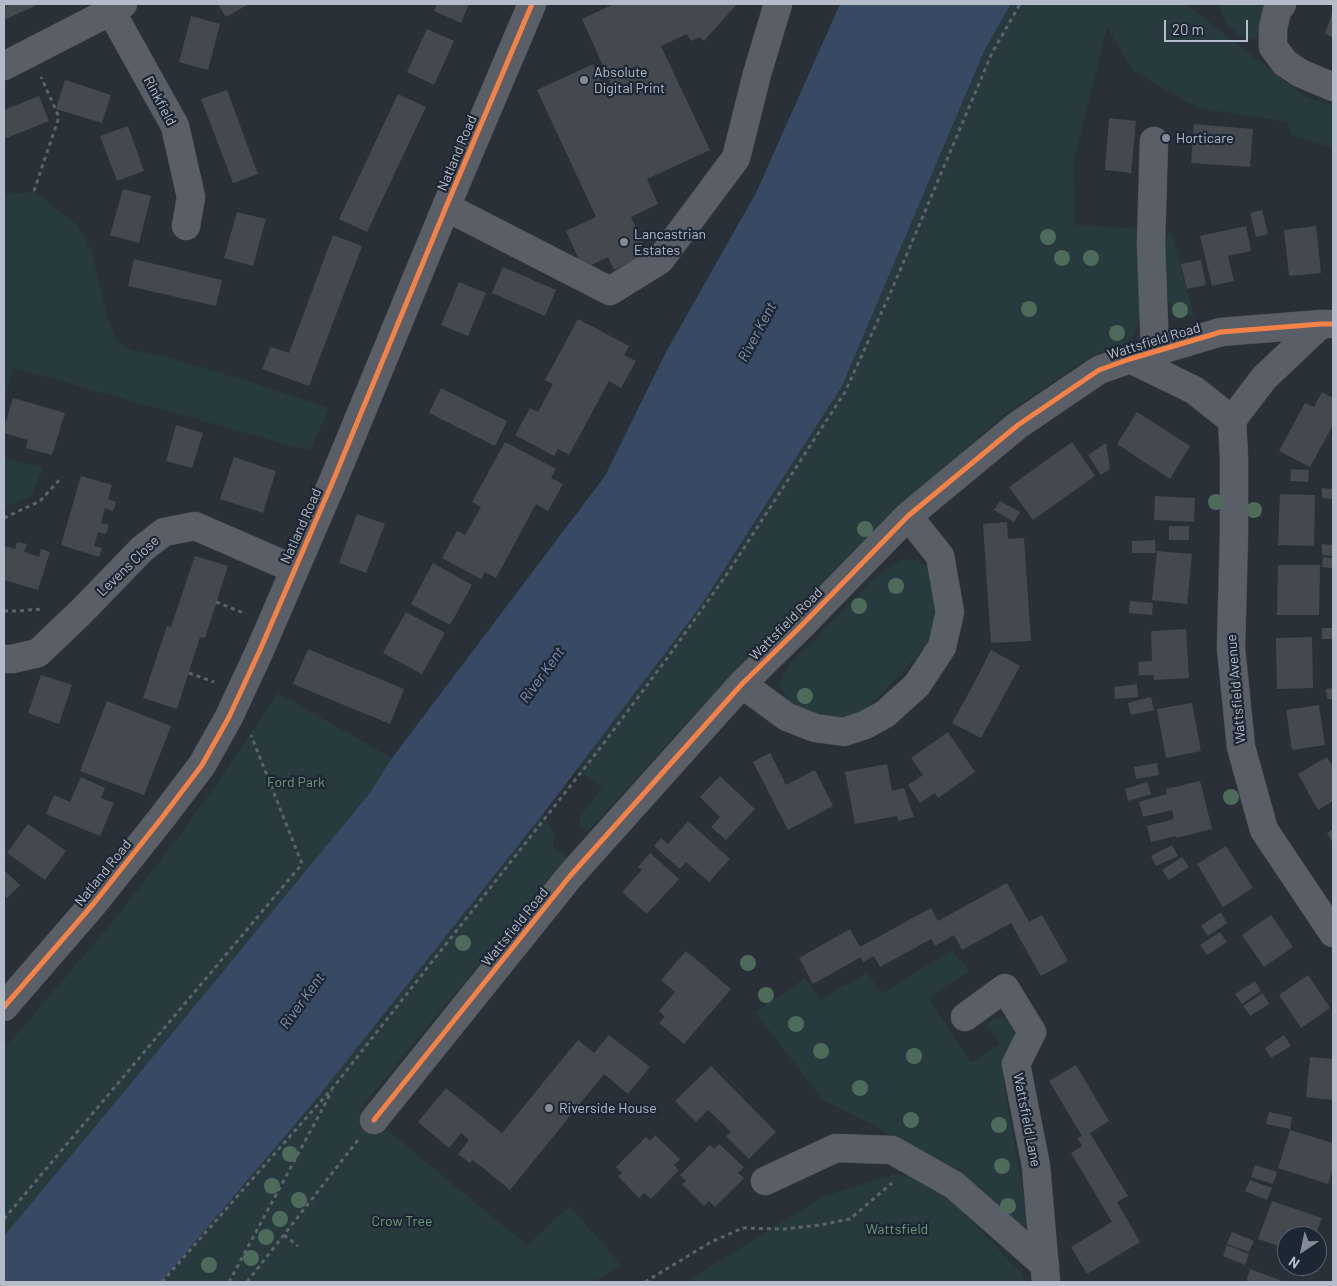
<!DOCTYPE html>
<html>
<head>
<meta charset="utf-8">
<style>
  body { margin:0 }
  #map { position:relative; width:1337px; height:1286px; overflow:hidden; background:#2a3038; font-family:Barlow,sans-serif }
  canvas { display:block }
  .frame { position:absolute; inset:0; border:5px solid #b4bcc9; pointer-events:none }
  .north { position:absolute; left:1277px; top:1226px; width:50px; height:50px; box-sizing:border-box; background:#1d2633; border:1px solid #59626f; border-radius:50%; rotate:214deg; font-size:14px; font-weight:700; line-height:20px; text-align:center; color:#b4bcc9 }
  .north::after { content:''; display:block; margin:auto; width:18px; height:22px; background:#848b96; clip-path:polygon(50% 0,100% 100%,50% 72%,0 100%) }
  .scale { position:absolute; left:1164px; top:20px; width:84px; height:22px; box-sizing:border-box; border:2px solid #b4bcc9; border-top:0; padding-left:6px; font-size:15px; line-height:18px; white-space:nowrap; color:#b4bcc9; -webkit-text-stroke:4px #1d2633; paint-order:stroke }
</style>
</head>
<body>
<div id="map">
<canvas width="1337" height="1286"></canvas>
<div class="frame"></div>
<div class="north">N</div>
<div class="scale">20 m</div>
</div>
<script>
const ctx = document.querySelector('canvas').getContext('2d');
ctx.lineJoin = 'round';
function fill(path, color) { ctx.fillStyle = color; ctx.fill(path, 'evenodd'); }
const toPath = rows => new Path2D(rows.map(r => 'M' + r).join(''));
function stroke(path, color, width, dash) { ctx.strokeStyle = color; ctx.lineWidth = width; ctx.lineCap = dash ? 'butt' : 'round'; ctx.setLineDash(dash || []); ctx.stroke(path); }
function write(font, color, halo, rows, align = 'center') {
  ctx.font = font + ' Barlow,sans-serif'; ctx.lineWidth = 4.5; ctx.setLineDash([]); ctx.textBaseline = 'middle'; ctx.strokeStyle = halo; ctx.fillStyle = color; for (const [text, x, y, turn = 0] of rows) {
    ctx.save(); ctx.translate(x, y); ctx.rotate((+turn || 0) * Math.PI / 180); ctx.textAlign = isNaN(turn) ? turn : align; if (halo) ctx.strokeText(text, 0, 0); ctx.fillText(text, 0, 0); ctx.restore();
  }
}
const green = toPath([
  [1011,4,1186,4,1305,97,1333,106,1333,148,1292,135,1287,122,1198,108,1133,71,1107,27,1074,160,1075,225,1142,229,1141,301,1138,322,1134,334,1128,343,1092,355,999,419,931,480,807,601,701,707,588,831,580,824,580,816,602,789,578,768,700,607,842,386,985,49],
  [1219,4,1266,4,1260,31,1258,37,1251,39,1239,35,1226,24,1219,7],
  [34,191,77,225,92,252,107,317,117,341,132,350,159,355,228,375,329,408,310,451,14,368,4,400,4,195],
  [1171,231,1194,316,1185,315,1172,307,1164,297,1162,252,1166,237],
  [4,457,43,468,31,497,4,507],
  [901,559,917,560,933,570,938,588,936,636,856,720,828,721,794,708,779,685,787,668,875,577],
  [278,693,392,758,369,794,128,1087,4,1236,4,1049,115,919,184,830,223,775],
  [543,814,555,835,553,847,567,857,359,1110,394,1136,527,1245,570,1206,621,1265,593,1282,161,1282,314,1102],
  [952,950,969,971,928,998,971,1063,1000,1044,986,1023,996,1018,1006,1017,1014,1026,1014,1039,1003,1079,1028,1220,1023,1232,921,1153,869,1123,823,1100,755,1012,805,978,820,999,867,973,882,994],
  [893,1175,919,1176,940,1189,1021,1272,1027,1282,686,1282,824,1196]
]);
const water = toPath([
  [840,4,1011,4,985,49,842,386,700,607,543,814,314,1102,161,1282,4,1282,4,1236,128,1087,369,794,392,758,605,476,666,352,756,193]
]);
const building = toPath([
  [4,4,39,4,4,20],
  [218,4,249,4,226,17],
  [437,4,469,4,461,23,434,11],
  [614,4,737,4,704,41,700,37,691,41,687,34,661,46,710,150,647,179,658,204,631,217,648,254,614,270,608,257,583,269,566,231,596,217,537,90,593,64,605,90,612,86,582,19],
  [1333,10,1333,37,1325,34],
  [191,16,220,24,208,70,179,62],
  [427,29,454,41,434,85,407,72],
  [65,80,111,95,102,123,56,109],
  [227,90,258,174,233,183,201,99],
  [398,94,426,107,367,232,339,219],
  [39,96,49,121,4,139,4,110],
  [1109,118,1136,121,1131,173,1105,170],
  [1194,124,1253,129,1250,167,1191,163],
  [128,126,144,171,117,181,100,136],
  [123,189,151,196,139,243,110,235],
  [1262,210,1268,234,1256,237,1250,213],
  [237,212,266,219,253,266,224,258],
  [1246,226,1251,251,1228,256,1234,281,1212,286,1200,236],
  [1316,226,1321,273,1289,276,1284,230],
  [333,235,362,246,309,386,262,369,271,347,289,353],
  [134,259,222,280,216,306,128,286],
  [1201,260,1206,285,1187,289,1181,264],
  [503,267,556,290,545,316,492,293],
  [459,282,486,293,468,336,441,325],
  [578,319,629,346,624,355,636,361,621,388,609,381,569,455,558,449,554,456,515,435,530,408,538,412,553,384,545,380],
  [441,388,507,421,495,446,429,413],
  [1322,392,1333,398,1333,425,1310,467,1279,451,1305,403,1314,407],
  [13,398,65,413,52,455,26,448,28,440,4,433,4,428],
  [1137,412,1190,446,1170,479,1117,444],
  [176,425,203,433,192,468,166,461],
  [505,442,556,469,551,478,563,484,548,511,536,504,496,578,485,572,481,579,442,558,457,531,465,535,481,507,472,502],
  [1072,442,1095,476,1033,520,1009,487],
  [1106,443,1110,469,1101,475,1088,455],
  [234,457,276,471,263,513,220,499],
  [1291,469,1309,470,1308,482,1290,481],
  [81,476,112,485,108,499,116,502,113,511,105,508,101,523,109,525,106,534,98,532,94,546,102,548,99,557,61,545],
  [1322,488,1333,489,1333,499,1322,498],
  [1280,494,1315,495,1314,546,1278,545],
  [1155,496,1195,498,1194,522,1154,520],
  [1000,501,1020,512,1014,522,994,510],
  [357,514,385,524,366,573,339,563],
  [1007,522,1008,539,1024,538,1031,641,991,643,983,524],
  [1169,526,1189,526,1189,540,1169,540],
  [1155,540,1156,553,1132,553,1132,541],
  [17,542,27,544,24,552,39,557,41,549,50,552,38,590,4,580,4,546,15,549],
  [1322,544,1333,545,1333,556,1322,555],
  [1157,551,1192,554,1187,604,1152,600],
  [195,556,228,566,205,638,200,637,177,709,143,698,167,626,171,627],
  [1323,557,1333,558,1333,568,1322,567],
  [433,563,472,585,450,625,411,604],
  [1278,565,1320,565,1319,615,1277,615],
  [1130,601,1153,603,1152,615,1129,613],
  [406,612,445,633,422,674,383,653],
  [1322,628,1333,628,1333,639,1322,639],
  [1186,629,1189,678,1154,680,1154,675,1139,675,1138,662,1152,661,1151,631],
  [1312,637,1313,688,1277,689,1276,638],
  [308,649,404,689,390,724,293,684],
  [991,650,1020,666,981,738,952,723,972,687],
  [41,675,72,685,59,724,28,713],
  [1137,684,1138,697,1115,699,1114,687],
  [1333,688,1333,699,1327,699,1326,689],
  [1151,697,1154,710,1131,715,1128,703],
  [107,701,171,726,144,795,80,771],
  [1192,703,1201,751,1166,758,1157,709],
  [1319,705,1325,745,1292,750,1286,710],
  [948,732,975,772,938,798,935,793,920,803,908,785,923,775,911,758],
  [770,753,786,785,815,770,833,806,788,830,753,762],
  [1327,757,1333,767,1333,801,1318,810,1298,774],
  [1157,763,1159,775,1136,779,1134,767],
  [887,764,892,791,904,788,914,817,898,821,897,816,855,824,845,772],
  [720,776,755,809,726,840,711,827,720,817,700,797],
  [81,777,105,788,101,798,114,803,100,836,46,814,54,795,70,802],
  [1200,781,1212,829,1177,838,1176,836,1151,842,1147,826,1174,819,1172,810,1143,817,1139,802,1167,794,1166,789],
  [1147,782,1151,794,1128,801,1125,789],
  [688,821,730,859,709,882,686,862,680,869,654,846,661,838,668,844],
  [28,824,66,851,45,880,7,853],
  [1333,829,1333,843,1327,833],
  [1172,845,1178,856,1156,866,1151,856],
  [1226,846,1253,888,1223,907,1197,864],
  [650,853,679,879,647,914,622,892,642,870,638,867],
  [1182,857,1189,867,1169,880,1162,870],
  [4,870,20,885,7,898,4,895],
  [1007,883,1029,922,1042,915,1068,961,1041,976,1011,923,962,950,954,935,935,946,931,939,880,967,874,956,863,962,861,957,813,984,799,958,850,929,860,947,931,908,938,921],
  [1221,912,1227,923,1208,936,1201,926],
  [1271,915,1293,947,1264,967,1242,935],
  [1220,932,1227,942,1207,955,1200,945],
  [686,951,731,989,684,1044,659,1023,665,1017,659,1011,675,992,661,980],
  [1308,975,1330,1008,1301,1028,1279,995],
  [1255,981,1261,991,1242,1004,1235,994],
  [1263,993,1269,1004,1250,1016,1243,1006],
  [609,1035,650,1067,628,1094,604,1074,510,1190,473,1160,470,1163,458,1154,469,1140,461,1133,449,1148,418,1122,446,1088,502,1133,578,1040,594,1053],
  [1284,1035,1291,1046,1271,1058,1265,1048],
  [1310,1057,1333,1059,1333,1100,1306,1097],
  [1076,1065,1109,1121,1090,1133,1128,1196,1117,1202,1140,1242,1087,1274,1071,1247,1112,1222,1071,1153,1082,1146,1077,1138,1082,1136,1049,1081],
  [711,1066,776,1132,749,1159,726,1136,731,1132,708,1110,696,1122,675,1101],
  [1269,1112,1292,1117,1290,1129,1266,1124],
  [1290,1130,1333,1143,1333,1169,1328,1184,1278,1168],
  [655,1135,680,1159,674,1165,679,1170,651,1199,644,1193,639,1198,618,1176,622,1173,616,1167,646,1137,650,1141],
  [719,1144,744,1167,738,1173,744,1178,715,1207,709,1201,704,1206,682,1184,686,1181,680,1175,710,1145,714,1149],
  [1255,1165,1277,1172,1273,1184,1251,1177],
  [1250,1180,1272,1188,1267,1200,1245,1191],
  [1272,1201,1322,1218,1315,1236,1287,1236,1287,1249,1258,1239],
  [1232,1232,1254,1241,1249,1252,1227,1244],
  [1227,1245,1249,1254,1245,1265,1223,1256],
  [1250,1269,1285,1282,1246,1282]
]);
const path = toPath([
  [34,191,59,117,41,77],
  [4,518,40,501,62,477],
  [216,602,246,614],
  [4,611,16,611,43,609],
  [189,673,214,682],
  [4,1219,302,864,251,735],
  [284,1235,298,1246],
  [162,1282,336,1084,601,747,668,657,727,574,845,392,890,294,992,53,1020,4],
  [229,1282,332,1091],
  [247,1282,358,1140],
  [645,1282,711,1242,743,1228,784,1229,820,1225,850,1219,892,1183]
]);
const minor = toPath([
  [1282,4,1277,11,1273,28,1273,47,1285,63,1300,73,1333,87],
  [111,11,175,126,191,197,186,226],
  [4,66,111,11,123,4],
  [1154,141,1151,243,1155,352],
  [446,207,610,291,660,260,736,158,757,74,778,4],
  [1321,324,1264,378,1232,420,1234,458,1234,535,1231,648,1241,747,1264,830,1333,933],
  [1130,359,1194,390,1232,420],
  [4,659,12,659,38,653,82,611,142,549,164,532,195,526,294,569],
  [742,684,787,717,815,728,844,732,865,725,885,714,917,685,942,647,950,612,940,556,908,516],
  [4,1007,94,903,161,819,202,765,229,717,260,650,333,481,446,207,532,4],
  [965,1017,1005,988,1032,1032,1016,1064,1036,1166,1046,1282],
  [374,1120,570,876,742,684,801,626,908,516,1018,425,1099,370,1130,359,1221,332,1321,324,1333,324],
  [765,1181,836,1148,892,1150,954,1185,1045,1265]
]);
const cycleway = toPath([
  [4,1007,94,903,161,819,202,765,229,717,260,650,333,481,446,207,532,4],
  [374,1120,570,876,742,684,801,626,908,516,1018,425,1099,370,1130,359,1221,332,1321,324,1333,324]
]);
const trees = [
  [1048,237],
  [1062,258],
  [1091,258],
  [1029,309],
  [1180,310],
  [1117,333],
  [1216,502],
  [1254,510],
  [865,529],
  [896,586],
  [859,606],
  [805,696],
  [1231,797],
  [463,943],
  [748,963],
  [766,995],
  [796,1024],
  [821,1051],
  [914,1056],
  [860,1088],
  [911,1120],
  [999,1125],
  [290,1154],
  [1002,1166],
  [272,1186],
  [299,1200],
  [1008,1206],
  [280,1219],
  [266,1237],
  [251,1258],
  [209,1265]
];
const markers = [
  [584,80,5,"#848b96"],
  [1166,138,5,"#848b96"],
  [624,242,5,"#848b96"],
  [549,1108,5,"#848b96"]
];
const poiNames = [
  ["Absolute",594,72],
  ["Digital Print",594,88],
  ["Horticare",1176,138],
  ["Lancastrian",634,234],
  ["Estates",634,250],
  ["Riverside House",559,1108]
];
const streetNames = [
  ["Rinkfield",160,101,62],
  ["Natland Road",457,153,-67],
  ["Wattsfield Road",1154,341,-17],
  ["Natland Road",301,526,-66],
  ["Levens Close",128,566,-44],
  ["Wattsfield Road",786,624,-45],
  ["Wattsfield Avenue",1236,689,-95],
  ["Natland Road",103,873,-51],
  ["Wattsfield Road",515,927,-51],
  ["Wattsfield Lane",1027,1120,79]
];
const parkNames = [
  ["Ford Park",296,782],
  ["Crow Tree",402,1221],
  ["Wattsfield",897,1229]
];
const waterNames = [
  ["River Kent",757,332,-62],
  ["River Kent",542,675,-54],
  ["River Kent",302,1001,-54]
];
fill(green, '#273a3e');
fill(water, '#384963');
fill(building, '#444950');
stroke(minor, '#484c53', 29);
stroke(path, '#5d636a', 3, [4, 4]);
stroke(minor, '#5a5e66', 28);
stroke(cycleway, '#f48246', 5);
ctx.fillStyle = '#4e6a5a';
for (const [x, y] of trees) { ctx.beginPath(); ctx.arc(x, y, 8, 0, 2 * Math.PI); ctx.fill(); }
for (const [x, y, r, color] of markers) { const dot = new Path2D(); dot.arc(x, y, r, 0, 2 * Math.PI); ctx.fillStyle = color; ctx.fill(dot); stroke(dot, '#1d2633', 2); }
write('14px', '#b4bcc9', '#1d2633', poiNames, 'left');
write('14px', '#b4bcc9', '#1d2633', streetNames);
write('14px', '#6b9a76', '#1d2633', parkNames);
write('italic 15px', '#7c92b1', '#1d2633', waterNames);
</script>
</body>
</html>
